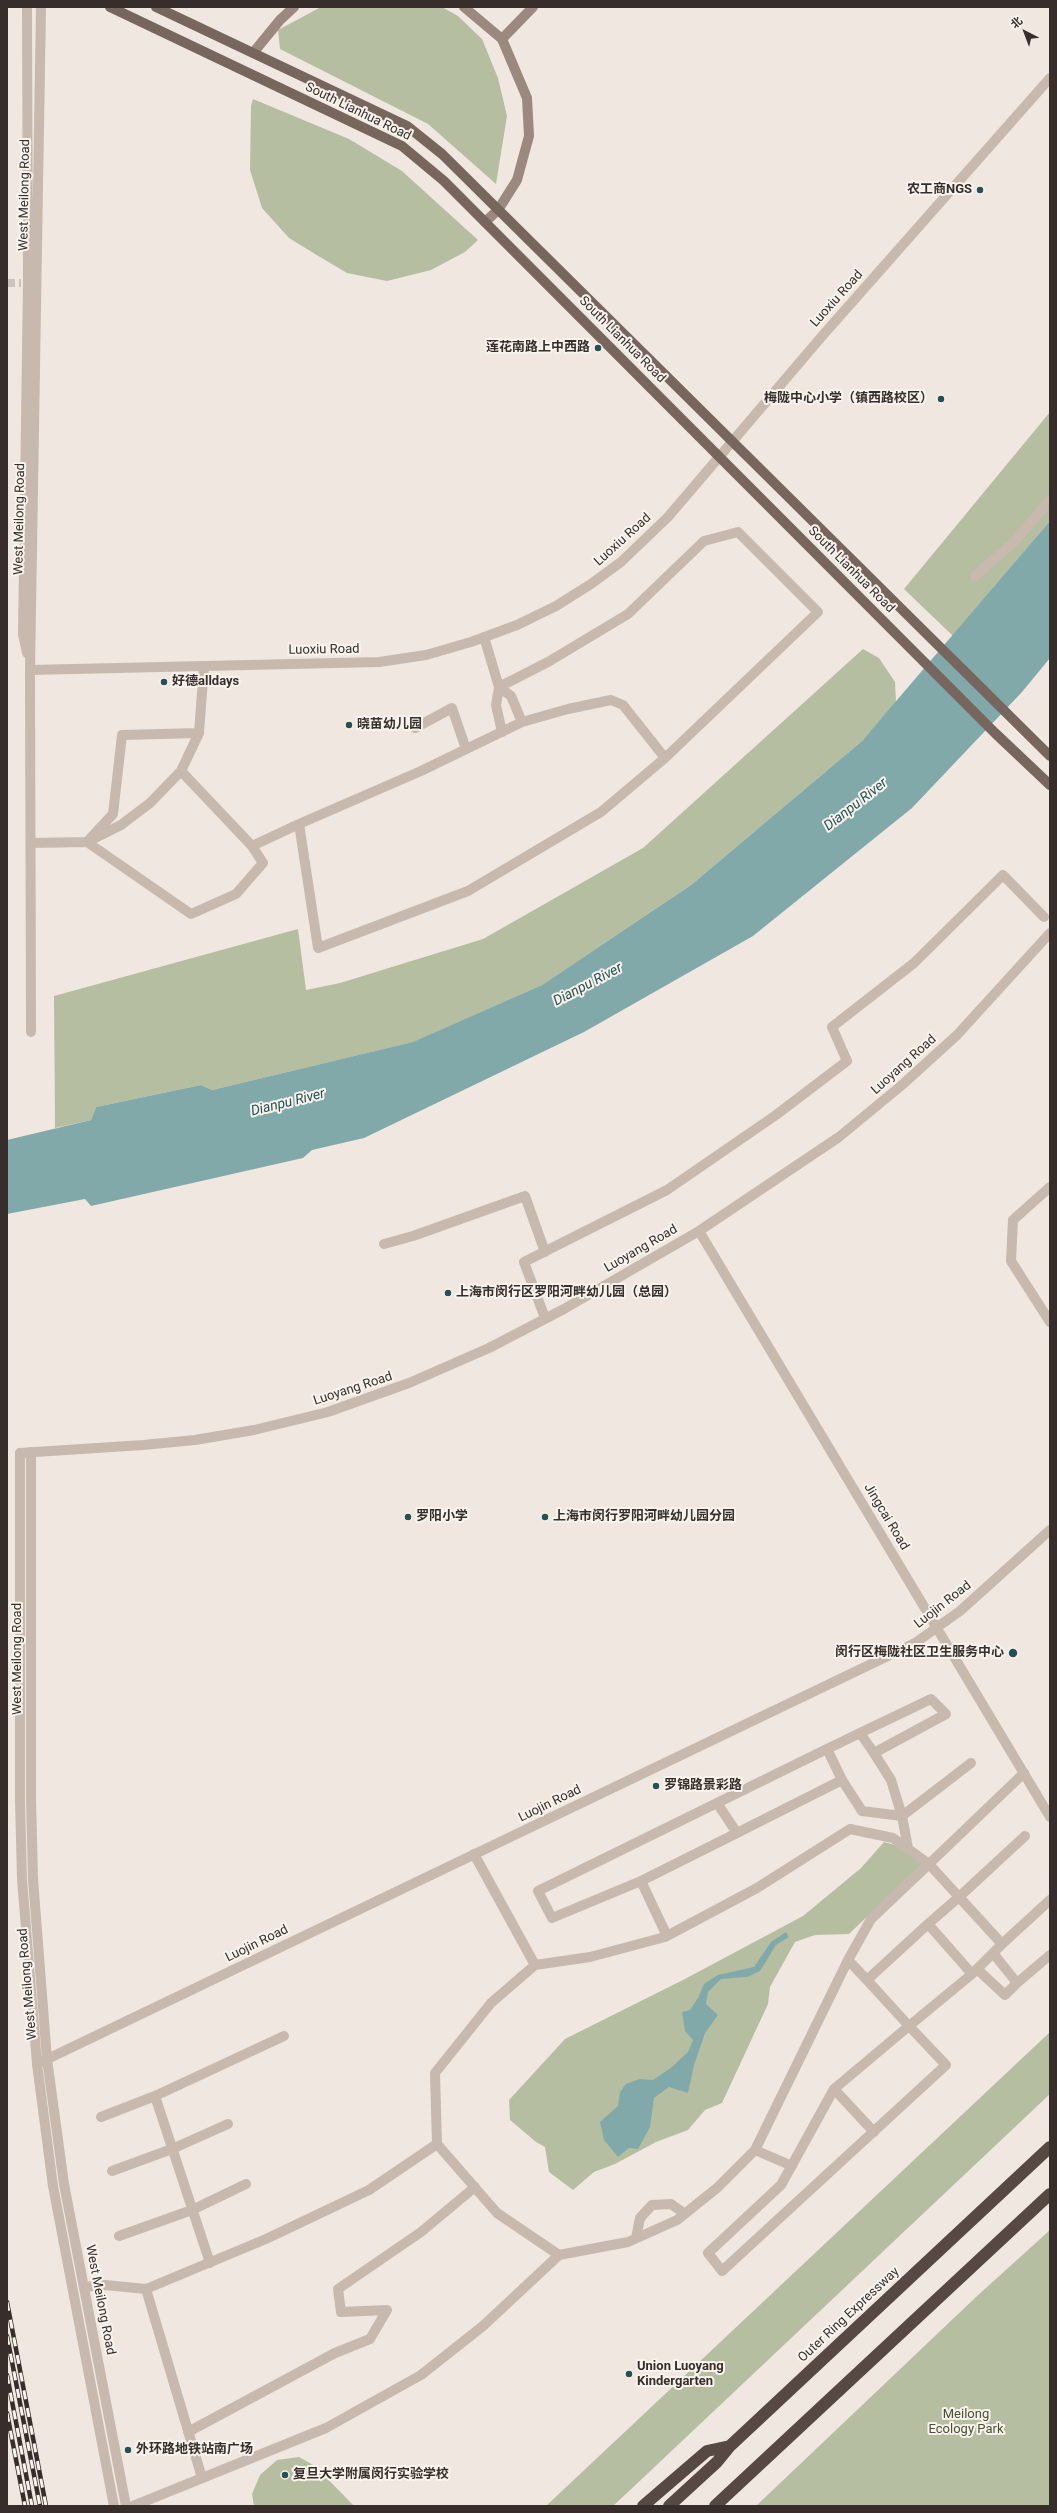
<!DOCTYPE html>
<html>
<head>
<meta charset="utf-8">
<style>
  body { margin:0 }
  #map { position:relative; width:1057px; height:2513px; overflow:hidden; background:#f0e8e0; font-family:Roboto,"Noto Sans SC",sans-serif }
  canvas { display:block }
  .frame { position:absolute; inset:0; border:8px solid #372e2b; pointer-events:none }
  .north { position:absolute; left:1005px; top:12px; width:40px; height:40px; -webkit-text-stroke:3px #f8f3ec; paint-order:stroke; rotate:318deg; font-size:11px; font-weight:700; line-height:16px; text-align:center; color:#372e2b }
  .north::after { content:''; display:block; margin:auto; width:14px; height:18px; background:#372e2b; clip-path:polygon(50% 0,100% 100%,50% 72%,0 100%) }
</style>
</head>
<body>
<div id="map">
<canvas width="1057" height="2513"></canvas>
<div class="frame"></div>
<div class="north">北</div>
</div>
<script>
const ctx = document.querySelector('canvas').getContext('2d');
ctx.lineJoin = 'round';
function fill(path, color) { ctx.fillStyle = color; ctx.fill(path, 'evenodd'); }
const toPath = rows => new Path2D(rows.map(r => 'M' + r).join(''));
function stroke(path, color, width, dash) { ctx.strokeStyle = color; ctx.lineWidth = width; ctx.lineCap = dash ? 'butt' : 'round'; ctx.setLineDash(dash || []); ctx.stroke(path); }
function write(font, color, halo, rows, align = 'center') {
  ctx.font = font + ' Roboto,"Noto Sans SC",sans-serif'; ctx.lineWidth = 4; ctx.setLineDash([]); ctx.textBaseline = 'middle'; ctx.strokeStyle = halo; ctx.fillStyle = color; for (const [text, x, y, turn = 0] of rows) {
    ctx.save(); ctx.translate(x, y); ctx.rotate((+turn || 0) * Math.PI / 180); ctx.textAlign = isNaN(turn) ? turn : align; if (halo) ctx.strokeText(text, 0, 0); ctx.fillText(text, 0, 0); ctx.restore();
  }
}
const green = toPath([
  [321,7,442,7,458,16,482,39,498,78,507,116,496,184,428,124,280,49,278,30],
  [253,99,349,139,402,171,478,240,465,252,431,270,387,281,347,273,315,254,289,238,262,208,250,170,251,106],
  [1050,412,1050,521,953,636,904,589],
  [863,649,879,658,895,682,896,703,862,741,691,885,542,985,414,1042,212,1090,201,1085,96,1107,91,1120,55,1128,54,996,298,929,306,990,340,983,483,939,643,848],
  [884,1842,895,1845,922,1864,849,1934,815,1935,795,1942,770,1987,768,2004,722,2103,705,2110,688,2130,656,2142,615,2164,594,2172,573,2190,549,2172,545,2147,536,2142,510,2120,509,2100,565,2039,683,1980,803,1916,861,1868],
  [1050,2032,1050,2094,627,2493,613,2506,546,2506],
  [1050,2230,1050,2506,756,2506,976,2297],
  [299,2457,315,2466,354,2506,254,2506,252,2494,260,2475,277,2460]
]);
const water = toPath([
  [1050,521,1050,658,1022,692,912,808,753,936,584,1032,364,1138,312,1150,303,1158,91,1206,85,1199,7,1214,7,1140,91,1120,96,1107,201,1085,212,1090,413,1042,542,985,691,885,862,741],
  [786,1932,789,1937,776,1945,760,1971,747,1977,721,1979,708,1992,706,2004,718,2015,705,2033,694,2065,688,2093,669,2087,654,2098,650,2127,638,2149,629,2148,618,2157,604,2140,600,2122,618,2106,620,2092,626,2084,640,2079,653,2080,672,2067,688,2052,693,2040,685,2031,682,2012,690,2010,698,1998,704,1984,718,1975,754,1967,771,1942]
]);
const pedestrianTunnel = toPath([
  [7,283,21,283]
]);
const minor = toPath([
  [27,7,28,280,23,634,27,653],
  [975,576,1015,541,1050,500],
  [484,637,499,687,548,662,628,614,704,541,738,532,818,612,665,758,623,705,611,700,568,709,522,722,421,771,299,824,318,948,468,891,601,812,665,758],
  [415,728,452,708,466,749],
  [502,732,496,705,499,687,511,696,522,722],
  [199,733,181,771,150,803,121,825,87,842,191,914,236,894,263,863,252,846],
  [181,771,252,846,299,824],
  [31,843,87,842,113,814,122,735,199,733,204,666],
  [31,1032,30,670,41,7],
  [1050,1187,1013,1220,1011,1261,1050,1322],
  [384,1244,413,1236,525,1196,545,1252],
  [545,1318,524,1262,667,1190,776,1115,847,1061,832,1027,914,963,1003,875,1044,917],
  [31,1452,31,1799,33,1879,47,2059],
  [20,1453,20,1800,22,1879,37,2064],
  [842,1780,862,1811,902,1816,891,1780,874,1753],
  [737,1833,842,1780,827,1749],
  [908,1848,902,1816,971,1763],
  [474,1854,535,1965,590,1957,665,1937,757,1888,850,1829,893,1838,929,1864,1024,1773],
  [641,1881,737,1833,717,1803],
  [667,1936,641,1881,552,1918,538,1891,717,1803,827,1749,860,1733,931,1699,946,1714,874,1753,860,1733],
  [1002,1944,1050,1900],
  [848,1960,867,1980,909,2026,946,2065,722,2271,708,2253,781,2185,834,2089,909,2026,972,1974],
  [535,1965,491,2003,435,2073,437,2144,497,2213,559,2255],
  [977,1969,1005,1995,1017,1983,993,1953],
  [867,1980,928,1924],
  [1017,1983,1050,1955],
  [834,2089,874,2132],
  [101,2117,155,2096],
  [755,2150,792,2166],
  [112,2171,172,2149,228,2124],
  [119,2236,192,2210,246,2184],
  [636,2238,640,2218,652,2205,671,2204,685,2214],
  [210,2263,155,2096,284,2036],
  [84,2287,105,2285,146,2289,266,2239,369,2190,437,2144],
  [146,2289,202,2478],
  [188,2432,335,2353,370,2339,387,2310,341,2312,338,2289,421,2232,475,2187],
  [133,2506,326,2428,421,2375,483,2326,559,2255,628,2242,677,2220,717,2188,755,2150,848,1960,871,1919,929,1864,959,1897,928,1924,972,1974,1002,1944,959,1897,1025,1836]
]);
const tertiary = toPath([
  [30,670,379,662,426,655,471,642,517,625,556,606,591,584,621,562,668,517,823,335,1050,78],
  [699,1231,1050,1817],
  [20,1453,143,1445,195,1440,254,1430,328,1412,409,1383,489,1348,564,1309,699,1231,839,1137,902,1085,957,1035,1050,933],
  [47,2059,64,2184,126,2506],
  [114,2506,53,2186,37,2064,915,1643,960,1611,1050,1530]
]);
const secondary = toPath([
  [464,7,502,39,527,98,529,136,517,180,498,210,485,222],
  [502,39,533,7],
  [253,53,280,20,294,7]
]);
const primary = toPath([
  [110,7,402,146,444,181,995,733,1050,785],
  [156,7,407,126,442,154,1050,756]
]);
const motorway = toPath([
  [643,2506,707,2451,730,2446],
  [669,2506,717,2462,730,2446,1050,2147],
  [715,2506,1050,2194]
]);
const rail = toPath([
  [7,2302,46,2506],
  [7,2336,40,2506],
  [7,2375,32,2506],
  [7,2413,25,2506]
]);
const markers = [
  [980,190,4,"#255154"],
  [598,348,4,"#255154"],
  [941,399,4,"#255154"],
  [164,682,4,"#255154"],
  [349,725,4,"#255154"],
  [448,1293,4,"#255154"],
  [408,1517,4,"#255154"],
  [545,1517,4,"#255154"],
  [1013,1653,5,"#255154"],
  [656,1786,4,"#255154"],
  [629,2374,4,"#255154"],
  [128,2450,4,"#255154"],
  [285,2475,4,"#255154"]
];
const streetNames = [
  ["South Lianhua Road",358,112,26],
  ["West Meilong Road",25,195,-89],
  ["Luoxiu Road",837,299,-48],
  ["South Lianhua Road",622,340,45],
  ["West Meilong Road",20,519,-89],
  ["Luoxiu Road",623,540,-42],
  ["South Lianhua Road",851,570,45],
  ["Luoxiu Road",324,650,-1],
  ["Luoyang Road",904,1065,-42],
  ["Luoyang Road",641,1249,-30],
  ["Luoyang Road",353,1389,-18],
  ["Jingcai Road",886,1517,59],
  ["Luojin Road",943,1605,-38],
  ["West Meilong Road",18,1659,-90],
  ["Luojin Road",550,1804,-26],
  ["Luojin Road",257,1944,-26],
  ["West Meilong Road",28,1984,-95],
  ["West Meilong Road",100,2300,79],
  ["Outer Ring Expressway",849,2315,-43]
];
const poiNames = [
  ["农工商NGS",972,190,"right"],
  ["莲花南路上中西路",590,348,"right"],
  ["梅陇中心小学（镇西路校区）",933,399,"right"],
  ["好德alldays",172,682],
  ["晓苗幼儿园",357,725],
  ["上海市闵行区罗阳河畔幼儿园（总园）",456,1293],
  ["罗阳小学",416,1517],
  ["上海市闵行罗阳河畔幼儿园分园",553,1517],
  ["闵行区梅陇社区卫生服务中心",1004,1653,"right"],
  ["罗锦路景彩路",664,1786],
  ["Union Luoyang",637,2367],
  ["Kindergarten",637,2382],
  ["外环路地铁站南广场",136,2450],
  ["复旦大学附属闵行实验学校",293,2475]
];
const parkNames = [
  ["Meilong",966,2415],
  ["Ecology Park",966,2430]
];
const waterNames = [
  ["Dianpu River",856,805,-38],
  ["Dianpu River",588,985,-28],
  ["Dianpu River",288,1103,-14]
];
fill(green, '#b5bea1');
fill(water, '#82a9aa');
stroke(pedestrianTunnel, '#cbc3bc', 8, [8, 4]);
stroke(minor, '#c7b9ad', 10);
stroke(tertiary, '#c7b9ad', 10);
stroke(secondary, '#9b887e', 10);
stroke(primary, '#77665e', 10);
stroke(motorway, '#564943', 12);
stroke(rail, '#372e2b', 4.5);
stroke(rail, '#f8f3ec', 3, [9]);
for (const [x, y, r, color] of markers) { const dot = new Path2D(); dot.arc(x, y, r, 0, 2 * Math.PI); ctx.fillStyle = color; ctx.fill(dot); stroke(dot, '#f8f3ec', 1.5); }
write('13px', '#372e2b', '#f8f3ec', streetNames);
write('bold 13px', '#372e2b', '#f8f3ec', poiNames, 'left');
write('13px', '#475231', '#f8f3ec', parkNames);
write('italic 14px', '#255154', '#f8f3ec', waterNames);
</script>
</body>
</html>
